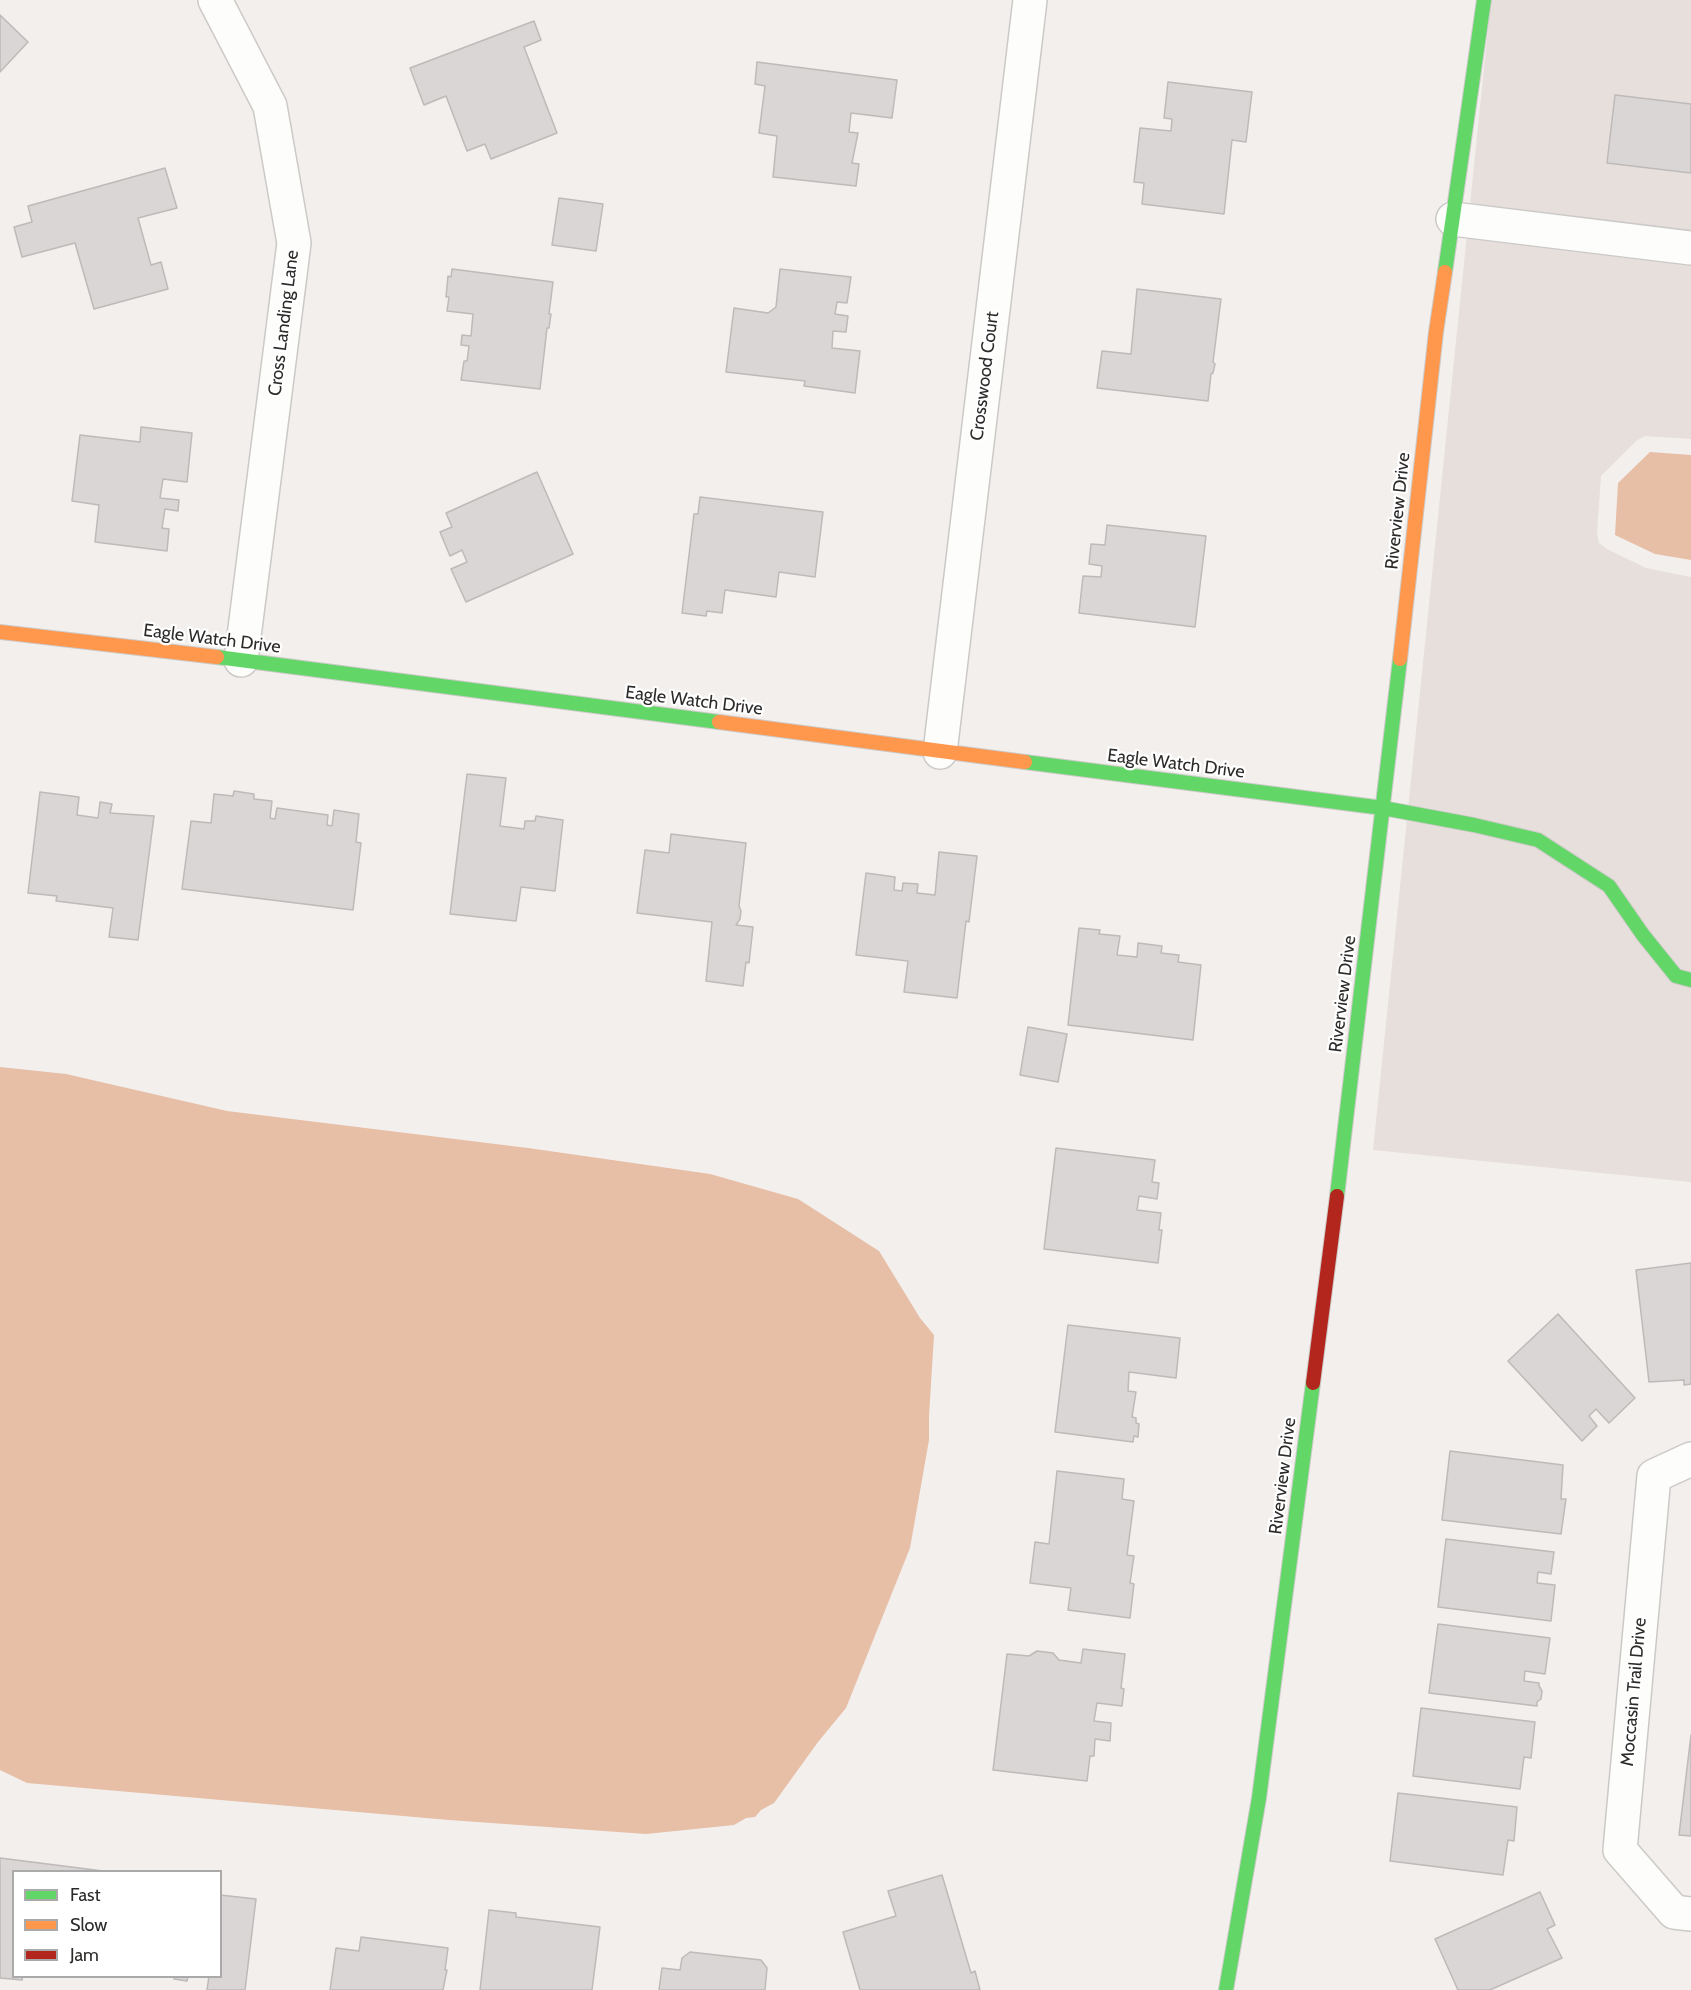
<!DOCTYPE html>
<html>
<head>
<meta charset="utf-8">
<style>
  body { margin:0 }
  #map { position:relative; width:1691px; height:1990px; overflow:hidden; background:#f2efed; font-family:Cabin,sans-serif }
  canvas { display:block }
  .legend { position:absolute; left:12px; top:1870px; width:210px; height:108px; box-sizing:border-box; background:#fff; border:2px solid #abaaaa; margin:0; padding:8px 10px; list-style:none; font-size:18px; color:#2d2b2a }
  .legend li { display:flex; align-items:center; gap:12px; height:30px }
  .legend b { width:30px; border:2px solid #abaaaa }
</style>
</head>
<body>
<div id="map">
<canvas width="1691" height="1990"></canvas>
<ul class="legend">
<li><b style="height:8px;background:#63d668"></b>Fast</li>
<li><b style="height:8px;background:#ff974d"></b>Slow</li>
<li><b style="height:8px;background:#b3261e"></b>Jam</li>
</ul>
</div>
<script>
const ctx = document.querySelector('canvas').getContext('2d');
ctx.lineJoin = 'round';
function fill(path, color) { ctx.fillStyle = color; ctx.fill(path, 'evenodd'); }
const toPath = rows => new Path2D(rows.map(r => 'M' + r).join(''));
function stroke(path, color, width, dash) { ctx.strokeStyle = color; ctx.lineWidth = width; ctx.lineCap = dash ? 'butt' : 'round'; ctx.setLineDash(dash || []); ctx.stroke(path); }
function write(font, color, halo, rows, align = 'center') {
  ctx.font = font + ' Cabin,sans-serif'; ctx.lineWidth = 4.5; ctx.setLineDash([]); ctx.textBaseline = 'middle'; ctx.strokeStyle = halo; ctx.fillStyle = color; for (const [text, x, y, turn = 0] of rows) {
    ctx.save(); ctx.translate(x, y); ctx.rotate((+turn || 0) * Math.PI / 180); ctx.textAlign = isNaN(turn) ? turn : align; if (halo) ctx.strokeText(text, 0, 0); ctx.fillText(text, 0, 0); ctx.restore();
  }
}
const built = toPath([
  [1491,0,1691,0,1691,439,1645,436,1636,441,1601,476,1597,533,1599,543,1607,549,1646,568,1691,577,1691,1182,1373,1150]
]);
const water = toPath([
  [1650,452,1691,455,1691,560,1655,554,1615,535,1618,483],
  [0,1067,66,1074,227,1111,528,1148,710,1174,798,1199,879,1251,920,1318,934,1335,929,1416,929,1440,910,1548,846,1708,818,1742,774,1803,761,1810,755,1817,746,1818,734,1825,646,1834,449,1820,27,1783,0,1770]
]);
const building = toPath([
  [0,15,28,42,0,72,0,15],
  [534,21,541,40,524,47,557,133,491,159,485,144,467,151,446,96,424,105,410,68,534,21],
  [757,62,897,80,892,118,851,113,849,132,858,133,852,163,859,164,856,186,773,177,777,136,759,133,765,86,755,84,757,62],
  [1168,82,1252,92,1246,142,1232,140,1224,214,1142,204,1144,183,1134,182,1140,128,1171,131,1172,119,1164,118,1168,82],
  [1615,95,1691,104,1691,173,1607,163,1615,95],
  [165,168,177,208,138,218,151,265,161,262,168,289,94,309,75,243,22,257,14,227,32,222,28,206,165,168],
  [559,198,603,204,596,251,552,245,559,198],
  [452,269,553,282,549,314,551,314,549,328,547,328,540,389,461,380,464,361,467,361,469,346,461,345,462,335,471,336,473,314,447,311,449,297,446,297,448,276,451,277,452,269],
  [780,269,851,277,847,303,837,302,835,314,848,316,846,332,833,331,832,348,860,351,855,393,804,386,805,381,726,372,734,308,768,313,776,307,780,269],
  [1137,289,1221,299,1213,362,1215,364,1213,373,1211,374,1208,401,1097,388,1102,351,1131,354,1137,289],
  [141,427,192,433,187,482,163,479,160,498,179,500,178,511,165,509,162,528,169,529,167,551,95,542,99,505,72,501,80,435,140,442,141,427],
  [537,472,573,554,466,602,451,569,467,562,462,550,450,556,440,532,452,527,446,513,537,472],
  [700,497,823,512,815,577,779,572,776,597,725,590,722,613,707,611,706,616,682,613,694,514,698,514,700,497],
  [1107,525,1206,536,1195,627,1079,613,1083,576,1101,577,1102,566,1089,564,1091,544,1105,545,1107,525],
  [467,774,506,778,500,826,524,829,525,821,535,821,536,816,563,820,555,891,521,887,516,921,450,914,467,774],
  [234,791,254,794,254,799,272,801,270,818,275,819,277,808,328,815,327,825,332,826,334,810,359,814,356,842,361,843,353,910,182,889,191,821,211,823,214,794,233,796,234,791],
  [40,792,79,797,77,815,98,818,100,802,112,804,110,813,154,816,138,940,109,937,113,908,56,901,57,896,28,893,40,792],
  [671,834,746,843,739,906,741,911,740,919,736,925,753,927,749,963,746,962,743,986,706,981,712,922,637,913,645,850,669,853,671,834],
  [939,852,977,856,969,922,966,921,957,998,904,992,908,961,856,955,866,873,895,877,894,890,902,891,903,883,918,884,917,893,935,895,939,852],
  [1079,928,1100,930,1099,934,1120,936,1117,955,1137,957,1138,943,1162,946,1161,953,1179,955,1178,962,1201,965,1193,1040,1068,1025,1079,928],
  [1028,1027,1067,1034,1058,1082,1020,1075,1028,1027],
  [1056,1148,1155,1160,1152,1182,1159,1183,1157,1199,1139,1196,1137,1210,1161,1213,1159,1230,1162,1230,1158,1263,1044,1249,1056,1148],
  [1691,1263,1691,1384,1684,1385,1684,1380,1649,1382,1636,1270,1691,1263],
  [1558,1314,1635,1398,1609,1423,1596,1409,1589,1416,1597,1426,1582,1441,1508,1361,1558,1314],
  [1068,1325,1180,1338,1176,1378,1129,1372,1128,1391,1136,1392,1132,1417,1136,1418,1136,1423,1139,1424,1138,1437,1134,1436,1133,1442,1055,1432,1068,1325],
  [1450,1451,1563,1465,1561,1499,1566,1499,1561,1534,1442,1520,1450,1451],
  [1057,1471,1124,1479,1122,1499,1134,1501,1127,1555,1134,1556,1130,1583,1134,1584,1130,1618,1068,1610,1071,1588,1030,1583,1035,1542,1049,1544,1057,1471],
  [1446,1539,1554,1552,1551,1574,1538,1572,1537,1583,1555,1585,1551,1621,1438,1607,1446,1539],
  [1438,1624,1550,1638,1545,1674,1525,1671,1524,1681,1539,1683,1539,1686,1542,1691,1541,1699,1537,1702,1537,1706,1429,1693,1438,1624],
  [1083,1649,1125,1654,1121,1688,1124,1689,1122,1706,1097,1703,1094,1721,1111,1723,1110,1741,1095,1739,1094,1756,1090,1756,1087,1781,993,1770,1007,1654,1029,1656,1037,1651,1053,1653,1059,1660,1081,1663,1083,1649],
  [1421,1708,1535,1722,1531,1758,1524,1757,1520,1789,1413,1776,1421,1708],
  [1691,1735,1691,1836,1679,1835,1691,1735],
  [1398,1793,1517,1807,1514,1841,1508,1840,1503,1875,1390,1861,1398,1793],
  [0,1858,111,1872,14,1872,14,1976,23,1976,22,1980,0,1978,0,1858],
  [942,1875,971,1973,975,1971,980,1990,860,1990,843,1932,896,1916,888,1891,942,1875],
  [1540,1892,1555,1925,1547,1929,1562,1958,1490,1990,1458,1990,1435,1939,1540,1892],
  [220,1895,256,1899,245,1990,207,1990,209,1976,220,1976,220,1895],
  [489,1910,516,1913,516,1917,600,1927,592,1990,480,1990,489,1910],
  [361,1937,448,1948,445,1970,447,1970,443,1990,330,1990,336,1948,359,1951,361,1937],
  [690,1952,761,1960,767,1968,765,1990,659,1990,662,1968,680,1970,682,1958,690,1952],
  [174,1976,188,1976,187,1981,174,1979,174,1976]
]);
const street = toPath([
  [215,0,270,106,294,243,241,660],
  [1453,219,1691,248],
  [940,752,1030,0],
  [1691,1459,1654,1476,1620,1850,1674,1912,1691,1914]
]);
const fast = toPath([
  [1445,272,1484,0],
  [217,657,719,722],
  [1025,762,1383,808,1474,825,1538,840,1609,886,1643,935,1676,976,1691,980],
  [1337,1196,1400,659],
  [1226,1990,1259,1798,1313,1383]
]);
const slow = toPath([
  [0,632,217,657],
  [1400,659,1436,332,1445,272],
  [719,722,1025,762]
]);
const jam = toPath([
  [1313,1383,1337,1196]
]);
const streetNames = [
  ["Cross Landing Lane",284,323,-83],
  ["Crosswood Court",985,376,-83],
  ["Riverview Drive",1398,511,-84],
  ["Eagle Watch Drive",212,639,7],
  ["Eagle Watch Drive",694,701,7],
  ["Eagle Watch Drive",1176,764,7],
  ["Riverview Drive",1343,994,-83],
  ["Riverview Drive",1283,1476,-83],
  ["Moccasin Trail Drive",1634,1692,-85]
];
fill(built, '#e7dfdb');
fill(water, '#e7bea6');
fill(building, '#d9d6d5');
stroke(building, '#bdbab9', 1.5);
stroke(street, '#cccac8', 36);
stroke(fast, '#cccac8', 16);
stroke(slow, '#cccac8', 16);
stroke(jam, '#cccac8', 16);
stroke(street, '#fdfdfc', 33);
stroke(fast, '#63d668', 14);
stroke(slow, '#ff974d', 14);
stroke(jam, '#b3261e', 14);
write('18px', '#2d2b2a', '#fff', streetNames);
</script>
</body>
</html>
